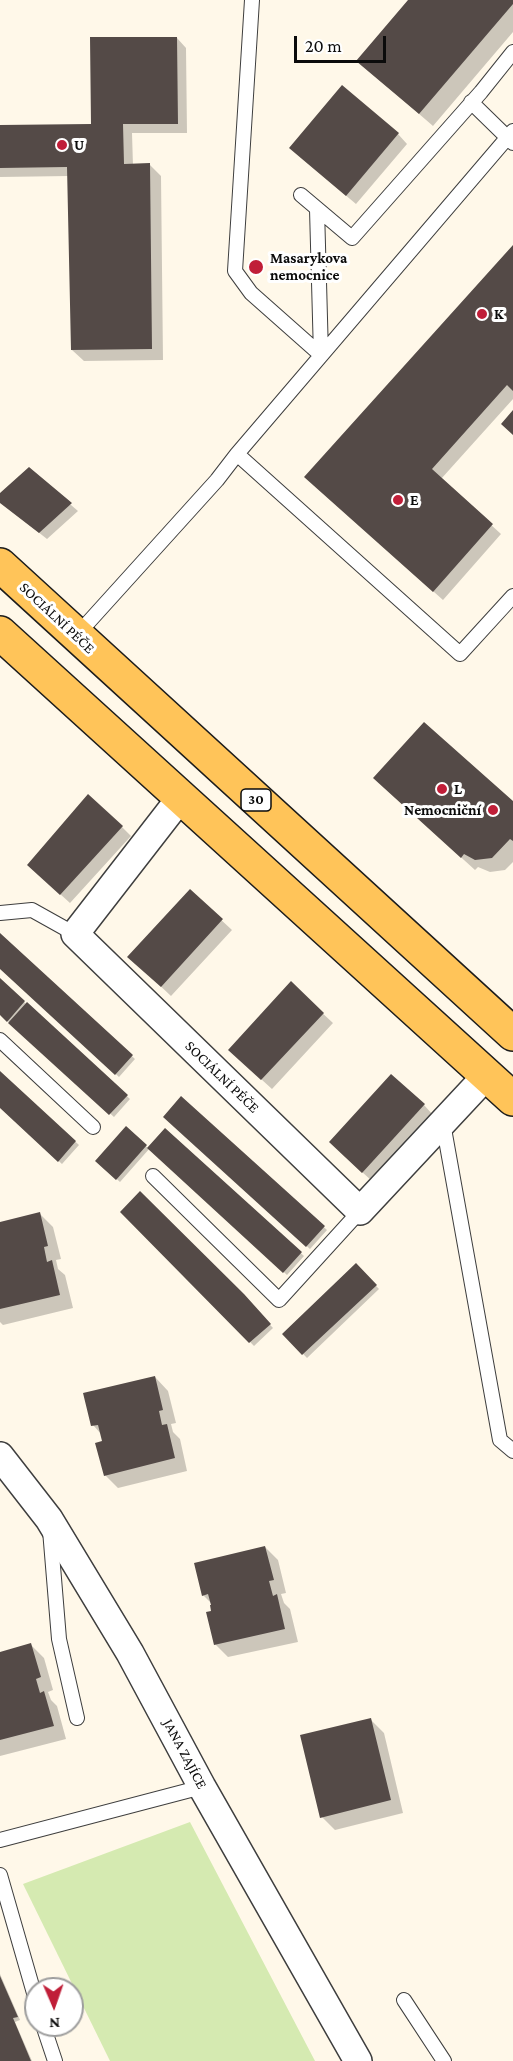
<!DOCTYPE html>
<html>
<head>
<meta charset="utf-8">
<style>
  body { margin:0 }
  #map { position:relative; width:513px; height:2061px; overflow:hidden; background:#fff8e9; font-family:"Crimson Pro",serif }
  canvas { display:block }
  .north { position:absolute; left:24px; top:1977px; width:60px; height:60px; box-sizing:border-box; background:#fff; border:2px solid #9d9d9d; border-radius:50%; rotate:178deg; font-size:16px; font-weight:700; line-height:24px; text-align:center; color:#0b0b0b }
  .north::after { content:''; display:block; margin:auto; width:21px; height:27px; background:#c01e38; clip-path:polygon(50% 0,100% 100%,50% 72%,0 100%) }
  .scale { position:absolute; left:294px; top:36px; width:92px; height:27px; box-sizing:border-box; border:3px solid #0b0b0b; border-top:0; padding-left:8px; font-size:18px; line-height:21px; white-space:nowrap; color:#0b0b0b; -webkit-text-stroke:4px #fff; paint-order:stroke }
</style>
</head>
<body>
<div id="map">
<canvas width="513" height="2061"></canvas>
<div class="north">N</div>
<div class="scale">20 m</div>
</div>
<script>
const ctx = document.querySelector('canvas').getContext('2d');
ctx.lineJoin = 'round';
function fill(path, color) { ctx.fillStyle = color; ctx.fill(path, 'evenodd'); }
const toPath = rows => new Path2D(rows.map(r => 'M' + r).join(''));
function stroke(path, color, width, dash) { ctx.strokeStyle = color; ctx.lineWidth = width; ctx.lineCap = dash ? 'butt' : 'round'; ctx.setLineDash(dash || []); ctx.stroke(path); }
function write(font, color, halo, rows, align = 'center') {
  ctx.font = font + ' "Crimson Pro",serif'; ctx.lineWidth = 6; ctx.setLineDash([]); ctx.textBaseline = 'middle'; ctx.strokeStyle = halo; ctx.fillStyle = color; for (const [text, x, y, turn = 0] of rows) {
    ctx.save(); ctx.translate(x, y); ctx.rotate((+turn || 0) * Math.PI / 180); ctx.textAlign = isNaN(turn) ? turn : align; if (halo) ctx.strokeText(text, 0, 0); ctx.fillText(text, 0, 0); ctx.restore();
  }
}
const green = toPath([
  [190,1822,315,2061,110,2061,23,1884]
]);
const shadow = toPath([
  [410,0,513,0,513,32,433,126,358,61],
  [177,38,186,48,187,133,132,133,133,166,150,165,161,176,163,360,84,361,72,350,69,176,0,177,0,127,92,126],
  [398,134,407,144,356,204,300,157],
  [513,247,513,399,441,479,501,534,443,600,315,486],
  [29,469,78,511,47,539,0,502,0,495],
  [388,791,513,802,513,862,505,870,490,872,478,867,475,870],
  [122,827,131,836,70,903,38,874],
  [190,891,232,930,171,996,139,966],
  [0,935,135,1059,119,1077,0,967],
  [0,980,130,1099,114,1117,0,1014],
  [291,984,333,1023,272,1089,239,1059],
  [0,1072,79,1145,62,1164,0,1107],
  [181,1098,327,1230,310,1249,165,1117],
  [424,1105,433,1115,372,1181,340,1152],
  [127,1129,149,1149,166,1130,304,1256,287,1275,150,1148,120,1182,97,1161],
  [122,1212,246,1299,273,1328,254,1346],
  [40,1214,53,1227,61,1259,56,1260,58,1269,65,1275,73,1308,3,1325,0,1322,0,1224],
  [356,1265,379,1289,307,1358,284,1334],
  [155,1377,168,1391,176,1423,171,1424,173,1432,180,1439,187,1471,118,1488,105,1475,102,1435,93,1425],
  [265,1547,278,1560,286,1593,281,1594,284,1603,290,1609,298,1642,228,1657,215,1644,211,1603,203,1595],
  [31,1645,44,1658,53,1690,48,1692,51,1700,57,1706,66,1739,0,1756,0,1653],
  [371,1720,384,1733,403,1813,335,1830,322,1817],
  [0,1974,20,2020,15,2022,32,2061,1,2061,0,2058]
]);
const building = toPath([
  [408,0,513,0,513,4,419,114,356,61],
  [90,37,177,37,178,124,123,124,124,164,150,163,152,349,71,350,67,167,0,168,0,125,91,124],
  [342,85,399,133,346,196,289,148],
  [513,245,513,391,507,385,432,469,493,524,433,592,304,477],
  [513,410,513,435,501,424],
  [29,467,72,503,39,533,0,503,0,493],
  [424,722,513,801,513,841,510,839,492,858,475,860,464,854,461,858,373,778],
  [88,794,123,826,60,895,27,865],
  [190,889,223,919,161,987,127,957],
  [0,933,133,1055,115,1075,0,969],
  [0,978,25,1001,7,1022,0,1015],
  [291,981,324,1013,261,1080,228,1050],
  [27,1002,128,1095,109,1115,8,1023],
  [0,1071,76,1141,58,1162,0,1108],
  [391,1074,425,1104,362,1173,329,1142],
  [181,1096,325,1226,306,1247,163,1117],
  [126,1126,147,1145,116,1180,95,1161],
  [165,1128,302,1252,283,1273,147,1148],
  [140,1191,244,1294,271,1324,249,1343,120,1212],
  [40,1212,48,1246,44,1247,47,1262,52,1260,60,1295,0,1309,0,1222],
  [356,1263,377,1285,302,1355,282,1334],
  [155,1376,163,1410,159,1411,162,1425,167,1424,175,1458,104,1476,95,1443,102,1441,98,1425,91,1426,83,1393],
  [265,1546,274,1580,269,1581,273,1596,277,1594,285,1629,214,1645,206,1612,211,1611,210,1605,211,1605,208,1594,202,1596,194,1563],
  [31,1643,41,1677,36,1679,40,1693,44,1691,54,1726,0,1740,0,1652],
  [371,1718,391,1800,320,1818,300,1735],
  [0,1976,18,2017,13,2018,31,2061,0,2061]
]);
const service = toPath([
  [252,0,235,271,251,293,321,355],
  [471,102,513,143],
  [301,195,352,238,481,92,513,52],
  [317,209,321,355],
  [237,454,460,654,513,596],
  [76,636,217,480,237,454,513,131],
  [0,913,32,910,75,934],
  [0,1040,93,1127],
  [443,1123,500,1440,513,1451],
  [153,1176,279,1300,360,1211],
  [50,1530,59,1639,77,1718],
  [0,1840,202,1787],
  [0,1875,36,2000],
  [404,2000,444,2061],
  [43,2025,55,2061]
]);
const minor = toPath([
  [182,796,75,934,360,1211,487,1075],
  [0,1456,49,1519,130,1653,202,1787,358,2061]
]);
const primary = toPath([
  [0,565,513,1034],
  [0,633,513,1099]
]);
const markers = [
  [62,145,6,"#c01e38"],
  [256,267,8,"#c01e38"],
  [482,314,6,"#c01e38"],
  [398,500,6,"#c01e38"],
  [442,789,6,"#c01e38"],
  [493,810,6,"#c01e38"]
];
const shields = [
  [256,800,30]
];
const shieldNames = [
  ["30",256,800]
];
const poiNames = [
  ["U",74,145],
  ["Masarykova",270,258],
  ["nemocnice",270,275],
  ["K",494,314],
  ["E",410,500],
  ["L",454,789],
  ["Nemocniční",481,810,"right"]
];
const streetNames = [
  ["SOCIÁLNÍ PÉČE",57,618,43],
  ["SOCIÁLNÍ PÉČE",222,1077,44],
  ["JANA ZAJÍCE",185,1754,62]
];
fill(green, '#d5eab1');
fill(shadow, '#0003');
fill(building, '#544a47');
stroke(service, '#3e3e3e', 16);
stroke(minor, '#3e3e3e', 30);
stroke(primary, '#1c1c1c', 36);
stroke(service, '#fff', 14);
stroke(minor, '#fff', 27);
stroke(primary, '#ffc459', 33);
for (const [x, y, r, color] of markers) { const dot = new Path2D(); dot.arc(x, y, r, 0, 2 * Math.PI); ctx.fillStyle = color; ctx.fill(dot); stroke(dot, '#fff', 2); }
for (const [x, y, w] of shields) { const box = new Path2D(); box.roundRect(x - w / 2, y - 11, w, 22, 4.5); ctx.fillStyle = '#fff'; ctx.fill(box); stroke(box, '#0b0b0b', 1.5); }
write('bold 14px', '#0b0b0b', null, shieldNames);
write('bold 15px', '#0b0b0b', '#fff', poiNames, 'left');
write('15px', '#0b0b0b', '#fff', streetNames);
</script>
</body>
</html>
